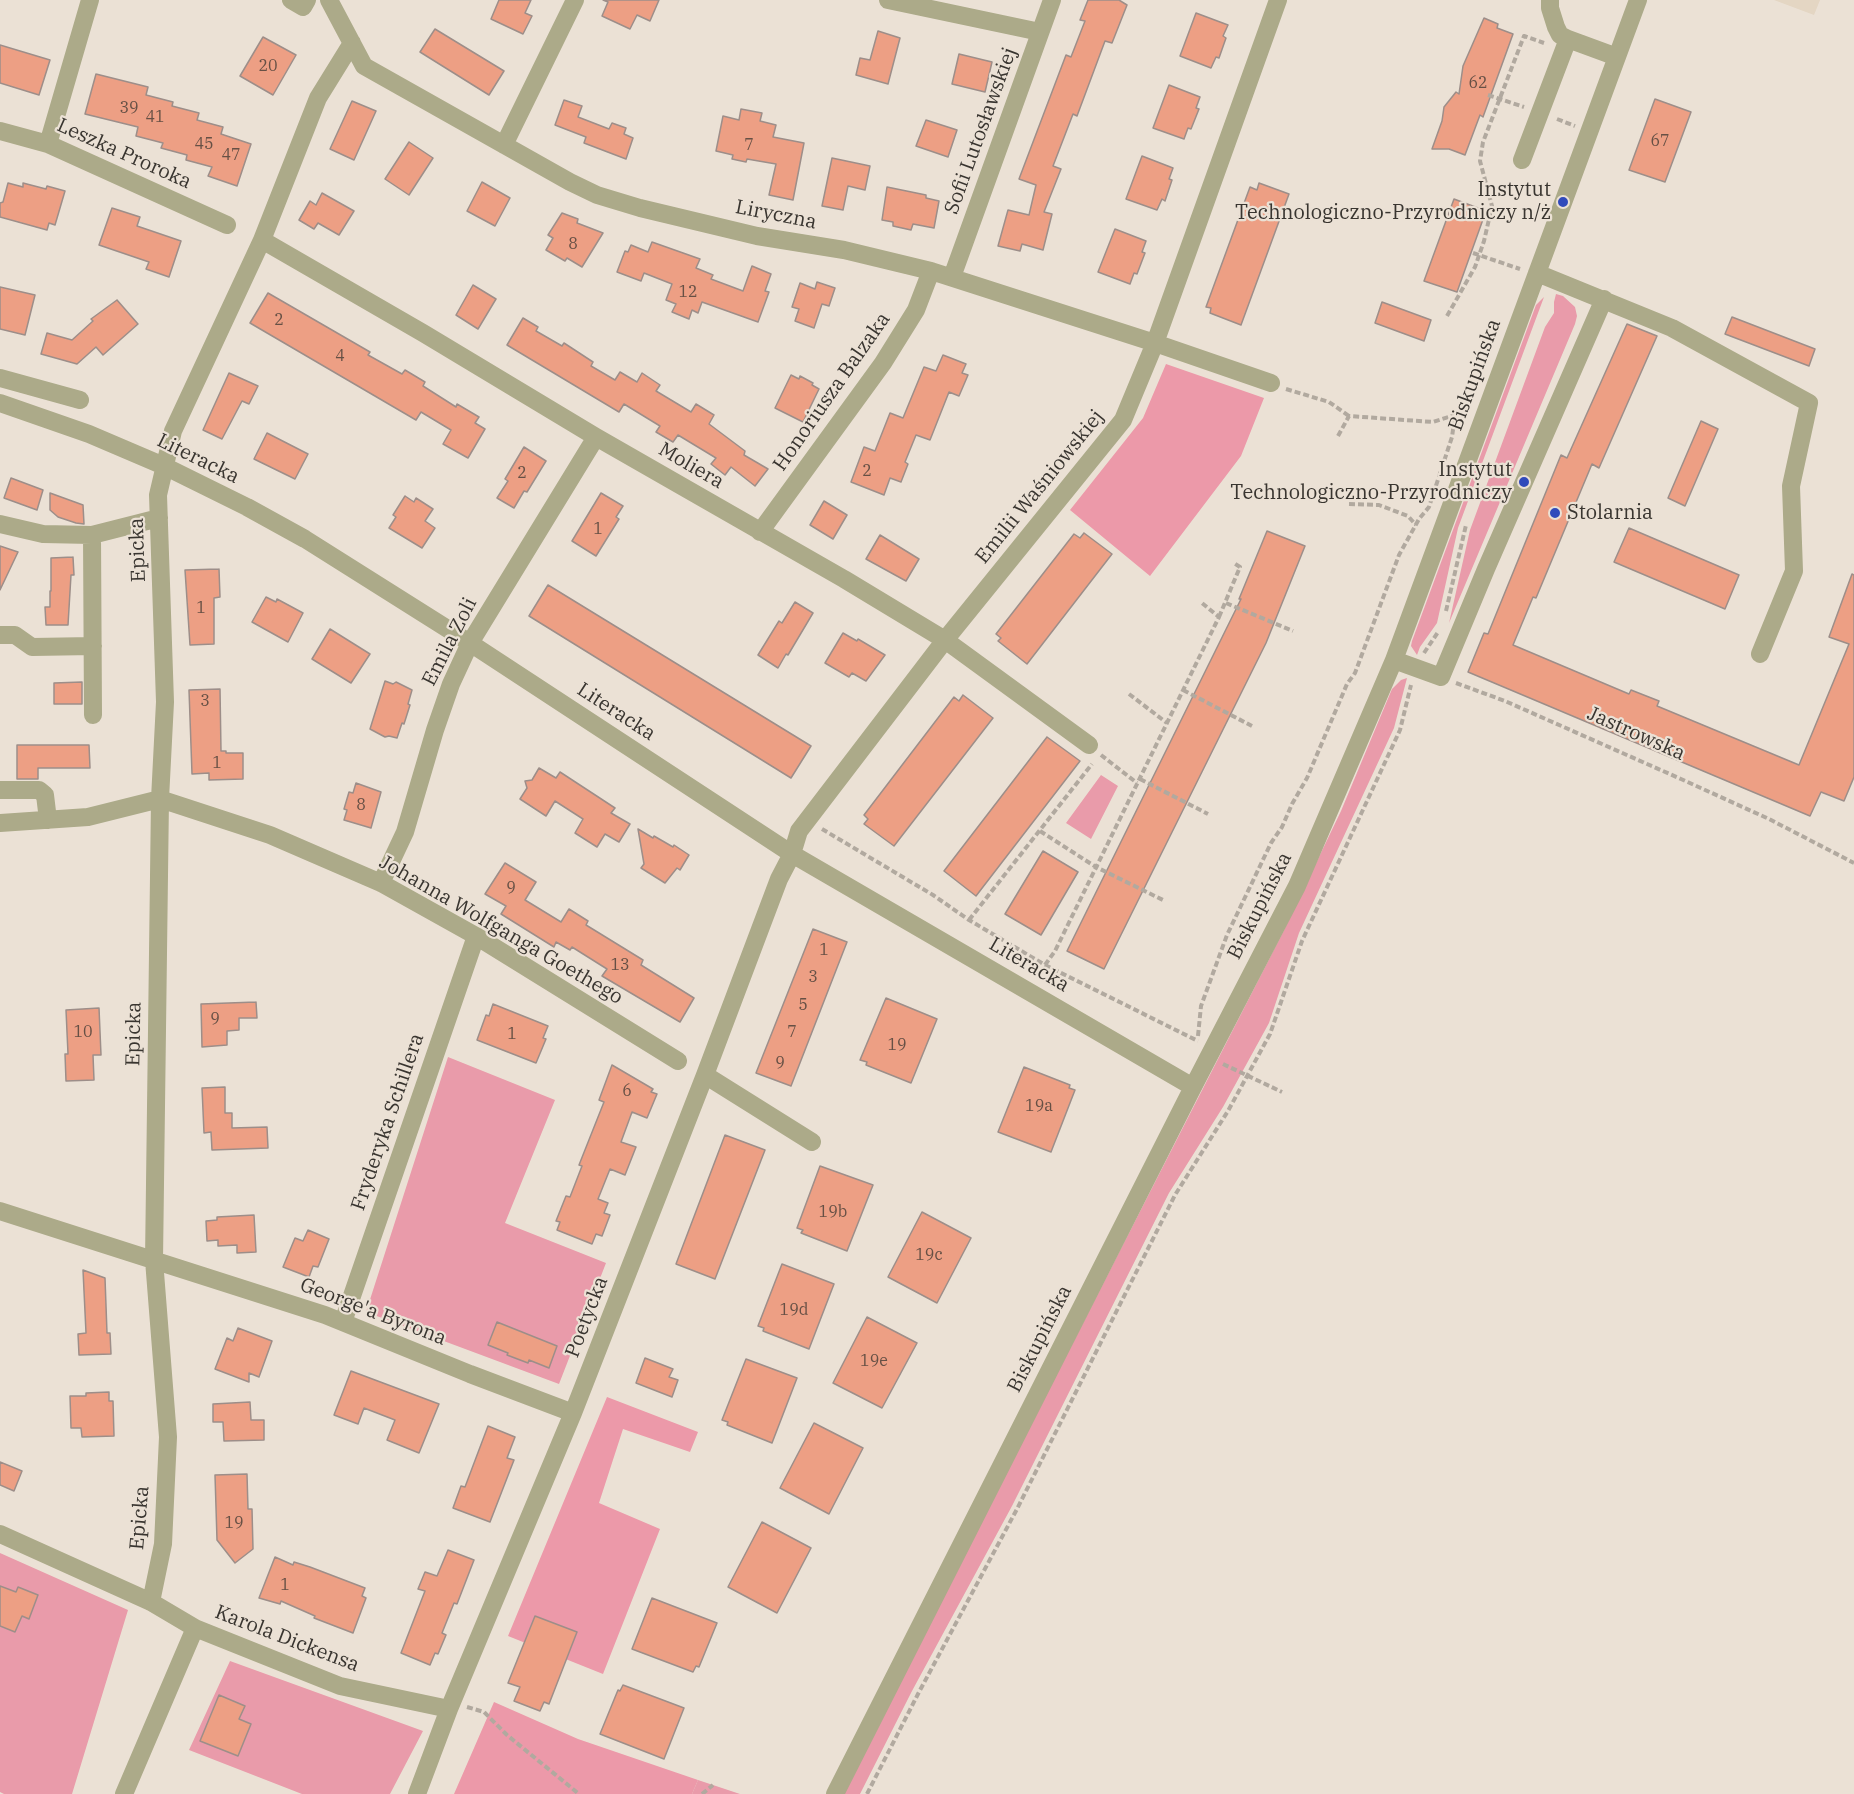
<!DOCTYPE html>
<html>
<head>
<meta charset="utf-8">
<style>
  body { margin:0 }
  canvas { display:block; background:#ebe1d5 }
</style>
</head>
<body>
<canvas width="1854" height="1794"></canvas>
<script>
const ctx = document.querySelector('canvas').getContext('2d');
ctx.lineJoin = 'round';
function fill(path, color) { ctx.fillStyle = color; ctx.fill(path, 'evenodd'); }
const toPath = rows => new Path2D(rows.map(r => 'M' + r).join(''));
function stroke(path, color, width, dash) { ctx.strokeStyle = color; ctx.lineWidth = width; ctx.lineCap = dash ? 'butt' : 'round'; ctx.setLineDash(dash || []); ctx.stroke(path); }
function write(font, color, halo, rows, align = 'center') {
  ctx.font = font + ' "IBM Plex Serif",serif'; ctx.lineWidth = 4.5; ctx.setLineDash([]); ctx.textBaseline = 'middle'; ctx.strokeStyle = halo; ctx.fillStyle = color; for (const [text, x, y, turn = 0] of rows) {
    ctx.save(); ctx.translate(x, y); ctx.rotate((+turn || 0) * Math.PI / 180); ctx.textAlign = isNaN(turn) ? turn : align; if (halo) ctx.strokeText(text, 0, 0); ctx.fillText(text, 0, 0); ctx.restore();
  }
}
const built = toPath([
  [1774,0,1820,0,1814,15]
]);
const green = toPath([
  [1556,294,1563,296,1575,307,1577,316,1575,324,1449,623,1470,530,1545,327,1554,313,1554,302],
  [1544,297,1458,528,1437,623,1420,647,1417,655,1411,646,1412,641,1536,305],
  [1407,678,1394,728,1299,933,1269,1023,1223,1107,1169,1193,1012,1506,912,1691,860,1794,842,1794,1283,932,1341,811,1392,689,1401,680],
  [1101,775,1118,786,1091,839,1066,823],
  [448,1057,555,1100,505,1223,606,1263,559,1384,366,1312],
  [0,1553,128,1610,72,1794,4,1794,0,1792],
  [230,1661,423,1731,390,1794,302,1794,189,1750],
  [698,1780,740,1794,692,1794]
]);
const forest = toPath([
  [1166,364,1264,398,1241,456,1150,576,1070,510,1143,418],
  [607,1397,698,1432,690,1452,623,1429,599,1503,660,1529,603,1674,508,1636],
  [494,1702,578,1739,698,1780,692,1794,454,1794]
]);
const building = toPath([
  [499,0,531,0,525,13,532,16,523,34,491,19,499,0],
  [603,0,659,0,650,21,637,15,630,29,602,16,608,2,603,0],
  [1088,0,1119,0,1127,5,1112,43,1105,41,1077,116,1073,114,1053,166,1061,169,1044,212,1052,214,1043,250,1022,244,1020,251,998,246,1008,210,1029,215,1036,185,1019,179,1066,55,1071,57,1085,21,1080,20,1088,0],
  [1196,13,1228,25,1223,36,1226,38,1219,58,1216,57,1211,68,1180,56,1196,13],
  [1484,18,1498,24,1497,28,1513,34,1483,117,1480,115,1465,155,1449,149,1432,149,1442,121,1444,107,1456,92,1459,94,1463,66,1484,18],
  [435,29,504,71,489,95,420,52,435,29],
  [878,31,900,38,888,84,856,75,860,58,870,60,878,31],
  [263,37,296,55,273,95,240,76,263,37],
  [0,45,50,60,39,95,0,83,0,45],
  [959,54,992,62,985,92,952,84,959,54],
  [96,74,148,87,146,95,173,102,172,106,199,113,197,120,223,127,221,134,251,144,237,186,208,176,212,167,186,160,187,155,161,148,163,143,136,136,138,127,85,114,96,74],
  [1169,85,1200,97,1196,108,1199,109,1191,129,1188,128,1184,139,1153,128,1169,85],
  [1655,99,1691,112,1665,182,1629,170,1655,99],
  [564,100,582,106,578,117,609,129,612,123,626,128,624,134,633,138,626,159,584,143,586,137,555,125,564,100],
  [352,101,376,111,354,160,330,149,352,101],
  [741,109,762,113,760,121,776,125,773,137,804,143,793,200,769,195,776,164,747,159,746,162,732,159,733,155,716,151,723,116,739,120,741,109],
  [926,120,957,130,948,157,916,146,926,120],
  [409,142,433,158,409,195,385,179,409,142],
  [1142,156,1173,168,1169,179,1172,180,1165,201,1162,199,1157,210,1126,199,1142,156],
  [832,158,870,166,865,190,848,186,843,210,822,206,832,158],
  [482,182,510,198,495,226,467,211,482,182],
  [8,183,23,187,23,183,46,189,47,186,65,191,55,225,49,223,47,230,0,217,0,203,3,202,8,183],
  [1259,183,1289,194,1241,325,1210,313,1211,308,1206,307,1250,187,1257,190,1259,183],
  [887,187,926,195,926,198,939,201,934,228,913,224,911,230,893,226,893,222,882,220,887,187],
  [322,193,354,211,339,235,318,223,314,229,299,220,310,201,316,205,322,193],
  [1454,199,1486,211,1457,292,1424,281,1454,199],
  [112,208,140,217,137,226,181,241,169,277,146,269,149,262,99,245,112,208],
  [562,213,578,219,577,223,603,233,582,267,567,258,565,261,546,250,553,238,548,235,562,213],
  [1115,229,1146,241,1142,252,1145,253,1137,274,1134,273,1130,284,1098,272,1115,229],
  [652,242,700,259,696,268,713,275,711,279,743,291,752,266,771,274,765,291,769,292,758,322,702,302,698,313,692,310,689,319,672,312,676,304,666,300,672,284,644,273,641,281,617,272,625,251,628,252,631,245,648,252,652,242],
  [817,282,835,288,829,306,822,304,814,328,795,321,799,309,792,307,800,283,815,289,817,282],
  [473,285,496,299,478,329,456,315,473,285],
  [0,287,35,295,25,335,0,329,0,287],
  [268,293,370,352,368,355,402,374,405,370,425,382,423,386,456,407,457,404,479,417,475,423,485,429,468,458,443,444,451,430,421,412,416,420,250,323,268,293],
  [117,300,138,324,103,355,96,347,77,364,41,354,47,333,72,340,93,321,91,319,117,300],
  [1382,302,1431,320,1424,341,1375,323,1382,302],
  [1732,317,1815,349,1809,366,1725,334,1732,317],
  [523,318,538,327,536,331,562,346,564,343,593,362,591,366,615,380,620,372,637,382,642,373,660,385,656,391,691,412,696,404,714,415,709,424,745,451,744,455,768,469,755,486,731,467,725,475,711,464,716,458,678,435,673,442,656,432,660,426,624,404,619,412,507,345,523,318],
  [1627,324,1657,336,1599,468,1592,464,1536,598,1533,597,1513,645,1629,694,1631,690,1659,701,1657,706,1799,765,1849,644,1829,637,1852,574,1854,575,1854,777,1844,801,1821,792,1810,816,1468,672,1484,633,1488,634,1561,455,1567,458,1627,324],
  [943,355,966,364,962,373,968,375,959,396,949,392,930,440,916,435,905,462,908,464,901,482,890,478,884,495,851,482,864,447,875,451,890,413,903,418,924,367,936,371,943,355],
  [229,373,258,386,249,404,242,401,222,439,203,430,229,373],
  [791,375,799,379,800,376,813,383,812,385,819,389,803,422,775,408,791,375],
  [1701,421,1718,429,1685,506,1668,498,1701,421],
  [267,433,308,454,295,479,254,459,267,433],
  [524,447,546,461,527,492,524,491,514,508,497,498,508,481,505,479,524,447],
  [11,478,43,490,37,510,4,498,11,478],
  [50,493,83,505,84,524,76,523,58,517,50,510,50,493],
  [601,493,623,506,616,517,619,519,596,556,572,541,601,493],
  [405,496,414,502,416,498,433,509,425,521,435,528,422,548,389,528,396,517,393,515,405,496],
  [824,501,847,515,833,539,810,525,824,501],
  [1629,528,1739,575,1725,609,1614,562,1629,528],
  [1267,531,1305,546,1266,643,1104,969,1067,951,1241,599,1239,599,1267,531],
  [1084,533,1112,554,1027,664,998,641,1001,638,996,634,1074,534,1080,538,1084,533],
  [880,535,919,559,906,581,866,559,880,535],
  [0,546,18,552,0,590,0,546],
  [73,557,74,575,71,575,68,625,46,625,45,607,50,607,50,591,51,591,51,558,73,557],
  [219,569,220,597,214,598,214,644,190,645,185,570,219,569],
  [548,585,811,746,791,778,529,616,548,585],
  [266,597,276,602,277,599,303,613,288,642,252,622,266,597],
  [795,602,813,613,788,655,786,654,778,668,758,655,779,621,782,623,795,602],
  [330,629,370,654,351,683,312,659,330,629],
  [843,633,857,641,858,639,885,655,866,681,852,673,849,677,825,663,843,633],
  [385,681,393,684,396,682,412,690,408,704,410,705,404,724,402,723,397,738,389,736,385,737,370,729,385,681],
  [82,682,82,704,54,704,54,683,82,682],
  [220,689,221,751,226,751,226,753,243,753,243,779,209,780,209,773,192,774,189,690,220,689],
  [963,695,993,718,894,846,864,824,868,819,864,815,954,697,959,701,963,695],
  [1047,737,1080,761,976,896,944,871,1047,737],
  [17,745,89,745,90,768,38,768,38,779,17,779,17,745],
  [539,768,556,778,560,772,615,808,611,813,630,824,619,842,605,834,597,847,575,833,583,819,555,801,546,816,520,799,527,788,525,781,532,780,539,768],
  [356,783,381,792,371,828,344,820,347,810,344,809,349,792,353,793,356,783],
  [638,829,653,838,654,836,673,847,674,845,689,855,680,870,677,868,665,883,641,868,644,864,638,829],
  [1043,851,1078,872,1041,935,1005,914,1043,851],
  [505,863,536,882,525,900,561,922,569,909,588,921,586,925,643,960,641,965,694,998,680,1022,602,976,607,969,572,947,570,950,556,942,554,947,501,914,506,906,485,894,505,863],
  [813,929,847,942,791,1086,756,1073,813,929],
  [886,998,937,1019,911,1083,866,1065,867,1062,860,1060,886,998],
  [256,1002,257,1018,239,1018,239,1030,227,1031,227,1045,202,1047,201,1004,256,1002],
  [493,1004,548,1026,543,1038,546,1039,536,1063,477,1040,486,1015,489,1016,493,1004],
  [99,1008,101,1055,93,1055,94,1080,66,1081,65,1054,68,1054,66,1010,99,1008],
  [612,1065,653,1089,651,1092,657,1094,647,1118,632,1112,621,1142,636,1147,625,1175,610,1169,598,1199,608,1203,604,1213,610,1215,602,1236,596,1234,592,1244,557,1230,560,1222,556,1221,566,1196,570,1197,582,1166,579,1165,604,1102,599,1100,612,1065],
  [1024,1067,1070,1085,1069,1088,1075,1090,1051,1152,998,1132,1024,1067],
  [225,1087,225,1113,232,1113,232,1128,267,1127,268,1148,212,1150,211,1132,204,1133,202,1088,225,1087],
  [725,1135,765,1150,715,1279,676,1264,725,1135],
  [820,1166,873,1185,847,1251,801,1233,803,1230,797,1228,820,1166],
  [922,1212,971,1238,937,1303,888,1277,922,1212],
  [254,1215,256,1252,237,1253,237,1245,218,1246,218,1240,207,1241,206,1221,217,1220,217,1217,254,1215],
  [308,1230,329,1239,318,1267,313,1266,309,1277,283,1267,295,1238,303,1241,308,1230],
  [782,1264,834,1284,809,1349,763,1331,764,1328,758,1326,782,1264],
  [83,1270,105,1278,107,1333,110,1333,111,1354,79,1355,78,1334,86,1333,83,1270],
  [867,1317,917,1343,882,1408,833,1383,867,1317],
  [497,1322,557,1346,549,1368,529,1360,528,1363,507,1355,508,1353,488,1345,497,1322],
  [238,1328,272,1341,259,1377,249,1373,249,1382,215,1369,227,1338,233,1341,238,1328],
  [645,1358,673,1369,669,1377,678,1380,672,1397,636,1383,645,1358],
  [746,1359,797,1378,772,1443,727,1425,728,1422,722,1420,746,1359],
  [351,1371,439,1404,419,1453,387,1440,395,1420,364,1408,358,1424,334,1415,351,1371],
  [109,1392,109,1401,113,1401,114,1436,82,1437,81,1428,71,1428,70,1396,86,1396,86,1393,109,1392],
  [250,1402,251,1420,264,1420,264,1440,224,1441,223,1422,213,1422,213,1404,250,1402],
  [814,1423,863,1448,829,1514,780,1488,814,1423],
  [488,1426,515,1437,507,1458,514,1460,490,1522,453,1508,461,1486,465,1487,488,1426],
  [0,1462,22,1471,14,1491,0,1485,0,1462],
  [247,1474,248,1509,252,1509,253,1549,235,1563,217,1540,215,1475,247,1474],
  [762,1522,811,1548,777,1613,728,1587,762,1522],
  [448,1550,474,1560,457,1604,454,1603,442,1633,446,1635,438,1654,435,1653,430,1665,401,1653,425,1591,418,1589,425,1572,437,1576,448,1550],
  [275,1557,293,1565,294,1562,310,1567,365,1588,362,1596,366,1598,353,1633,314,1618,315,1616,281,1601,280,1604,259,1598,275,1557],
  [0,1586,16,1592,18,1587,38,1595,29,1619,22,1616,15,1632,0,1626,0,1586],
  [652,1598,717,1623,699,1667,696,1666,693,1672,632,1649,652,1598],
  [535,1616,577,1632,549,1704,544,1702,540,1711,514,1701,520,1687,508,1683,535,1616],
  [623,1685,684,1708,664,1759,600,1734,618,1690,620,1691,623,1685],
  [219,1695,245,1706,239,1719,251,1724,238,1756,200,1741,219,1695]
]);
const path = toPath([
  [1488,95,1524,107],
  [1557,119,1575,126],
  [1473,253,1520,269],
  [1447,316,1475,267,1484,241,1492,206,1480,161,1483,142,1524,36,1544,43],
  [1286,389,1329,402,1349,416],
  [1338,436,1349,416,1433,422,1467,411],
  [1349,504,1379,505,1408,516,1416,525],
  [1226,603,1293,631],
  [1446,611,1466,525],
  [1219,617,1240,567,1234,563],
  [1424,653,1438,632],
  [1456,683,1505,701,1681,779,1769,819,1854,863],
  [1183,690,1252,726],
  [1129,694,1167,723],
  [1101,755,1137,783],
  [1140,779,1208,814],
  [822,829,933,895,969,920,1045,965,1198,1041],
  [1040,831,1096,867,1165,901],
  [969,920,1092,764],
  [1045,965,1055,951,1219,617,1202,603],
  [1198,1036,1201,1006,1227,935,1271,843,1282,827,1292,804,1307,778,1347,684,1355,673,1399,555,1419,519,1429,507,1452,437,1455,415],
  [1223,1064,1282,1092],
  [467,1707,484,1712,507,1735,579,1794],
  [702,1794,713,1785],
  [867,1794,918,1694,1017,1509,1175,1195,1228,1111,1270,1034,1302,941,1400,730,1411,685]
]);
const minor = toPath([
  [291,0,303,7,307,0],
  [329,0,364,66,570,182,597,195,640,208,757,236,844,250,931,271,1155,343,1271,383],
  [888,0,1040,32],
  [1550,0,1550,8,1556,27,1560,35,1568,39],
  [0,131,48,144,227,225],
  [48,144,90,0],
  [504,145,575,0],
  [1522,160,1568,39,1617,57],
  [262,240,423,333,596,437,844,579,945,640,1089,745],
  [1537,273,1672,328,1809,403,1791,486,1794,571,1760,654],
  [952,277,1052,0],
  [0,378,80,400],
  [0,403,89,434,164,466,247,507,305,539,470,643,792,854,1193,1087],
  [0,524,43,534,92,535,159,518],
  [760,532,883,363,916,310,931,271],
  [92,535,93,715],
  [0,635,15,635,32,647,93,646],
  [1394,660,1441,677,1486,569,1604,299],
  [0,790,39,790,45,795,48,820],
  [0,823,88,817,160,799,270,835,381,883,476,936,678,1061],
  [381,883,405,832,435,730,451,684,470,643,596,437],
  [705,1075,812,1142],
  [0,1211,325,1315,470,1374,573,1413],
  [343,1322,476,936],
  [0,1534,151,1602,195,1628,340,1686,449,1709],
  [151,1602,163,1544,168,1437,154,1260,160,799,165,702,158,495,173,431,262,240,318,98,352,43],
  [124,1794,195,1628],
  [417,1794,449,1709,573,1413,705,1075,779,879,792,854,799,831,945,640,1123,420,1155,343,1278,0],
  [835,1794,1193,1087,1297,886,1394,660,1638,0]
]);
const markers = [
  [1563,202,6,"#304abb"],
  [1524,482,6,"#304abb"],
  [1555,513,6,"#304abb"]
];
const numberNames = [
  ["20",268,66],
  ["62",1478,83],
  ["39",129,108],
  ["41",155,117],
  ["67",1660,141],
  ["45",204,144],
  ["7",749,145],
  ["47",231,155],
  ["8",573,244],
  ["12",688,292],
  ["2",279,320],
  ["4",340,356],
  ["2",867,471],
  ["2",522,473],
  ["1",598,529],
  ["1",201,608],
  ["3",205,701],
  ["1",217,763],
  ["8",361,805],
  ["9",511,888],
  ["1",824,950],
  ["13",620,965],
  ["3",813,977],
  ["5",803,1005],
  ["9",215,1019],
  ["10",83,1032],
  ["7",792,1032],
  ["1",512,1034],
  ["19",897,1045],
  ["9",780,1063],
  ["6",627,1091],
  ["19a",1039,1106],
  ["19b",833,1212],
  ["19c",929,1255],
  ["19d",794,1310],
  ["19e",874,1361],
  ["19",234,1523],
  ["1",285,1585]
];
const streetNames = [
  ["Sofii Lutosławskiej",981,131,-70],
  ["Leszka Proroka",124,154,24],
  ["Liryczna",776,215,11],
  ["Biskupińska",1475,375,-70],
  ["Honoriusza Balzaka",832,392,-55],
  ["Literacka",198,459,26],
  ["Moliera",691,466,30],
  ["Emilii Waśniowskiej",1040,487,-51],
  ["Epicka",138,550,-92],
  ["Emila Zoli",450,642,-63],
  ["Literacka",616,712,33],
  ["Jastrowska",1636,734,24],
  ["Biskupińska",1260,906,-63],
  ["Johanna Wolfganga Goethego",501,930,30],
  ["Literacka",1029,965,30],
  ["Epicka",134,1034,-89],
  ["Fryderyka Schillera",388,1122,-71],
  ["George'a Byrona",373,1312,21],
  ["Poetycka",587,1317,-69],
  ["Biskupińska",1040,1339,-63],
  ["Epicka",140,1518,-85],
  ["Karola Dickensa",287,1639,21]
];
const poiNames = [
  ["Instytut",1551,190],
  ["Technologiczno-Przyrodniczy n/ż",1551,213],
  ["Instytut",1512,470],
  ["Technologiczno-Przyrodniczy",1512,493],
  ["Stolarnia",1567,513,"left"]
];
fill(built, '#e4d6c3');
fill(green, '#e99baa');
fill(forest, '#ec99a9');
fill(building, '#ed9f84');
stroke(building, '#9d8e89', 1.5);
stroke(path, '#b1a99f', 4, [6, 3]);
stroke(minor, '#acaa89', 18);
for (const [x, y, r, color] of markers) { const dot = new Path2D(); dot.arc(x, y, r, 0, 2 * Math.PI); ctx.fillStyle = color; ctx.fill(dot); stroke(dot, '#ebe1d5', 2); }
write('16px', '#665045', null, numberNames);
write('20px', '#393530', '#ebe1d5', streetNames);
write('20px', '#393530', '#ebe1d5', poiNames, 'right');
</script>
</body>
</html>
